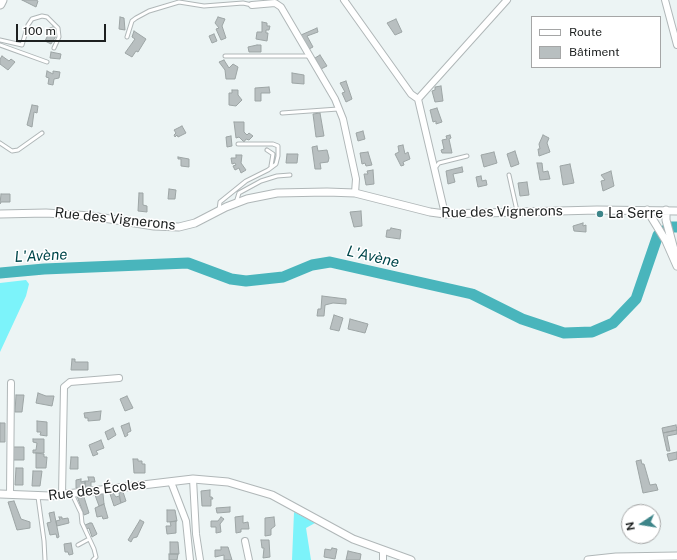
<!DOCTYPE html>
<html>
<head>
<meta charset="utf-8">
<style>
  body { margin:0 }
  #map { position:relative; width:677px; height:560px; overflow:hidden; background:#ecf4f4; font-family:"Public Sans",sans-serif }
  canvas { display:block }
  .legend { position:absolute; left:531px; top:16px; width:130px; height:52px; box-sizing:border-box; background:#fff; border:1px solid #a5a6a6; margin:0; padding:5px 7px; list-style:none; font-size:12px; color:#1d2020 }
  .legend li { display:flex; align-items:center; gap:8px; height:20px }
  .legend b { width:20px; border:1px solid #a5a6a6 }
  .north { position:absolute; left:621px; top:504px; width:40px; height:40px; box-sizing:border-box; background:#fff; border:1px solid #a5a6a6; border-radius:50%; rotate:258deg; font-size:11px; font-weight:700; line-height:16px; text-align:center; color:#1d2020 }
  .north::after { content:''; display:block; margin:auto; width:14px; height:18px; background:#3d8589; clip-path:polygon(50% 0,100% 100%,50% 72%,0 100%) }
  .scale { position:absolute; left:16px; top:24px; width:90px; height:18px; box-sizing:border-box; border:2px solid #1d2020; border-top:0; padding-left:5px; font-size:12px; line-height:14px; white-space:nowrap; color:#1d2020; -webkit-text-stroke:3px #fff; paint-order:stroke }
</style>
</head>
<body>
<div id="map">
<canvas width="677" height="560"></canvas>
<ul class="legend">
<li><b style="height:5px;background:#fff"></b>Route</li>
<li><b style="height:11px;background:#b8bfc0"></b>Bâtiment</li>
</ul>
<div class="north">N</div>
<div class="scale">100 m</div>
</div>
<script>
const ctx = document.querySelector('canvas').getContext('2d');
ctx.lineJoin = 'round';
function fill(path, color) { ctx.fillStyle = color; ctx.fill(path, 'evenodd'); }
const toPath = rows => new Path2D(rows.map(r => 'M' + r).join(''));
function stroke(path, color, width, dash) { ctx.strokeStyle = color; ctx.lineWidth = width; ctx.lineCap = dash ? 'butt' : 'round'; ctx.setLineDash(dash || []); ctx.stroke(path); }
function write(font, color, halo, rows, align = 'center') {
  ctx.font = font + ' "Public Sans",sans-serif'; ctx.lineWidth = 3; ctx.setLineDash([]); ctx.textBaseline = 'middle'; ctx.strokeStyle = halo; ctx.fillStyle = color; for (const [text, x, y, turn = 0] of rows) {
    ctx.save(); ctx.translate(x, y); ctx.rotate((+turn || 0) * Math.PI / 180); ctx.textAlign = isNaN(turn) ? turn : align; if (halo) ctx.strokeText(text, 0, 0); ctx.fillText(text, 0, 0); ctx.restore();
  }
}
const green = toPath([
  [26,280,29,284,26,296,0,352,0,283],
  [294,512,315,523,306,528,311,560,292,560]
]);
const river = toPath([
  [0,273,44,269,188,263,231,279,246,281,283,277,312,265,330,262,472,294,522,319,564,333,592,332,613,323,636,299,658,235,670,227,677,227]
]);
const building = toPath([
  [22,0,36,0,38,1,36,7,22,0],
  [120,17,124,18,125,30,119,29,120,17],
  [218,17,225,19,222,26,226,38,221,40,216,29,219,28,215,23,218,17],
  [396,19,402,32,395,35,387,23,396,19],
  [262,22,267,23,267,26,270,26,269,30,266,30,266,33,268,33,267,41,256,39,257,32,262,32,262,22],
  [53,27,56,36,51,44,45,41,48,35,46,29,53,27],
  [317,28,318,32,307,36,313,47,309,49,301,35,317,28],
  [134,31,146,39,138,52,136,51,132,57,125,53,135,39,132,37,134,31],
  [214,34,217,41,212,43,209,36,214,34],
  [257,45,261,45,261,52,249,52,248,47,257,45],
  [51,52,61,54,60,59,50,58,51,52],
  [320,55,327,66,321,69,315,58,320,55],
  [2,56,9,61,11,59,15,62,8,70,0,64,0,59,2,56],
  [224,60,229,68,233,64,238,67,235,79,226,79,225,70,219,62,224,60],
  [47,71,53,74,53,71,60,72,59,78,54,79,53,85,48,84,49,78,46,77,47,71],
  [292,73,304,75,304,84,292,83,292,73],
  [346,81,352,99,346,102,342,93,345,92,340,83,346,81],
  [441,86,443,101,435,102,432,91,435,90,435,87,441,86],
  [269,87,270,93,261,93,261,101,255,101,255,88,269,87],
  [232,90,238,90,238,95,242,100,236,106,229,105,229,93,232,93,232,90],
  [32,105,38,106,37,113,34,112,32,127,27,125,32,105],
  [437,108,442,122,436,124,436,121,433,122,430,110,437,108],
  [320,113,324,136,316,137,313,114,320,113],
  [234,122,244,122,244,132,247,135,249,133,253,136,249,140,246,139,244,142,239,137,236,138,234,122],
  [182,126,186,133,178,137,177,135,175,137,174,135,176,133,174,130,182,126],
  [363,131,365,139,358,141,356,133,363,131],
  [450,135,451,138,449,139,452,153,442,153,441,150,444,149,442,140,447,139,446,136,450,135],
  [543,135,549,138,547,143,550,152,539,156,538,149,540,149,539,144,543,135],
  [231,136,232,146,227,147,226,137,231,136],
  [403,145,405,154,408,152,410,159,403,162,404,165,401,166,395,154,399,152,398,146,403,145],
  [317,146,318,151,327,150,329,158,328,162,320,163,321,169,315,169,312,147,317,146],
  [515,151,519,164,511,167,507,154,515,151],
  [368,152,372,165,366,166,365,163,362,164,360,153,368,152],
  [494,152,497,163,484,167,481,155,494,152],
  [287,154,298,154,297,163,286,163,287,154],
  [236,155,242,155,241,163,246,170,241,173,239,168,235,170,233,166,236,165,235,163,232,164,231,158,236,158,236,155],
  [178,157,189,159,189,167,181,166,181,159,178,159,178,157],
  [537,163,542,163,543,172,548,171,550,179,540,180,537,163],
  [570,164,574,183,563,185,560,166,570,164],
  [462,167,463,172,453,174,455,182,448,184,446,171,462,167],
  [373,170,374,184,366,185,364,174,368,174,367,171,373,170],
  [611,171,614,186,603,191,601,181,605,180,601,175,611,171],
  [481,176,482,181,486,180,487,185,478,187,476,177,481,176],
  [527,182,529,195,520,196,518,183,527,182],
  [169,189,176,190,175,199,168,199,169,189],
  [139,193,143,193,143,205,147,206,147,212,138,211,139,193],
  [1,194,10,194,10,202,1,202,0,204,1,194],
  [361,211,362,226,354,227,350,212,361,211],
  [583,223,583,226,586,225,586,232,574,231,573,226,583,223],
  [391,228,401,230,400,239,386,237,387,230,390,230,391,228],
  [322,296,346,299,346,304,333,303,325,305,324,316,317,316,318,309,321,309,322,296],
  [334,315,343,318,339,331,330,329,334,315],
  [350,319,368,324,365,333,348,329,350,319],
  [72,359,75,359,75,362,88,362,88,370,71,370,72,359],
  [38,393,46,396,54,396,52,406,36,403,38,393],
  [16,395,24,395,22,412,15,412,16,395],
  [127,396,133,408,125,411,120,399,127,396],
  [101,411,100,420,88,421,88,418,85,418,84,413,101,411],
  [37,421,47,422,47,436,40,435,41,432,37,432,37,421],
  [0,423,5,423,5,442,0,442,0,423],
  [129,423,131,431,127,433,128,435,125,437,121,426,129,423],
  [676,425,677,430,663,433,662,428,676,425],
  [113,428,116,435,108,440,105,432,113,428],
  [677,430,677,434,667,436,670,451,667,451,663,433,677,430],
  [33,439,44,439,44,453,33,453,33,450,36,450,37,443,33,442,33,439],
  [101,440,104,448,96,451,98,454,93,456,89,445,101,440],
  [12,447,24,447,24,460,12,460,12,447],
  [677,452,677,459,669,461,667,454,677,452],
  [36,453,44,454,44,457,47,457,46,468,36,468,36,453],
  [71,457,78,457,78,469,70,469,71,457],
  [133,459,138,459,138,461,142,461,142,464,145,464,145,473,134,473,133,459],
  [641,460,642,464,644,464,650,485,656,484,658,490,643,493,636,461,641,460],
  [16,468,23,468,23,485,15,485,16,468],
  [33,471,42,471,40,486,32,486,33,471],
  [88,477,94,477,95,482,91,482,91,490,85,490,85,481,89,481,88,477],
  [81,479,81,482,85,481,85,489,76,488,76,480,81,479],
  [210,490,210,497,212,497,213,499,211,499,211,506,202,506,201,491,210,490],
  [123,492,126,501,121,503,119,493,123,492],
  [113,493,116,497,119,496,121,503,114,506,110,494,113,493],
  [103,494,104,504,99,506,95,495,103,494],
  [77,496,80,496,81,498,84,497,89,513,84,515,77,496],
  [14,501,21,519,30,522,30,528,17,530,8,502,14,501],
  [104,504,108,518,103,519,102,516,97,517,95,508,104,504],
  [230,507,230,512,217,513,216,508,230,507],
  [167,510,175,510,177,521,167,522,167,510],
  [54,512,59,537,57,538,56,534,50,535,47,523,51,522,49,513,54,512],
  [243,516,243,523,248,522,249,529,241,529,241,532,236,533,235,517,243,516],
  [59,517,62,517,62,519,68,518,69,523,57,526,56,521,60,520,59,517],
  [221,517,224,519,220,524,221,532,216,533,216,527,211,527,211,521,218,521,221,517],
  [274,517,275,526,271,529,271,535,265,536,265,518,274,517],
  [140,520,144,522,137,537,133,538,131,542,128,540,140,520],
  [176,521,176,533,167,534,166,526,171,526,170,522,176,521],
  [90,523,92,523,97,534,92,537,89,528,86,529,85,525,90,523],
  [261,540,269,540,270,557,263,558,264,548,262,548,261,540],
  [170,542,178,542,179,554,170,554,170,542],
  [71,543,73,554,69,555,68,552,65,552,64,544,71,543],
  [221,547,228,547,232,560,224,560,224,555,215,557,215,550,221,550,221,547],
  [332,548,337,549,335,559,324,557,325,549,331,550,332,548],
  [348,551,361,554,360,560,346,560,348,551],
  [169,554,178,554,177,560,169,560,169,554]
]);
const service = toPath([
  [127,37,132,21,136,18,149,11,179,2,204,6,243,3,252,5],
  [0,40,22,45,28,25,32,19,42,16,47,17,58,28,59,37,54,48],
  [0,45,47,62],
  [225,56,309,56],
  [282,113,338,109],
  [0,143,12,151,18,150,42,133],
  [267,150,273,154,271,166],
  [435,168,439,163,467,156],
  [509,175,517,211],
  [236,203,239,193,261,181,277,176,290,175],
  [219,210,220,202,246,181,268,170,276,164,278,156,278,146,273,144,238,144],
  [72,494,81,513,82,523,94,549,96,557,93,560],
  [38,497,44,541,45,560],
  [78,545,89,539]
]);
const minor = toPath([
  [344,0,411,94,418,99,445,214],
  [665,0,677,45],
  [252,5,275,3,281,7,335,99,343,119,356,179,355,193],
  [418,99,507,0],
  [193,479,196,534,200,560],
  [171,482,186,521,190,560],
  [10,494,11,383],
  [62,495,64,387,70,382,119,378],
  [245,541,249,560],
  [383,560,383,551]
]);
const tertiary = toPath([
  [647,210,666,241,677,266],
  [666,210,666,220,676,257],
  [0,214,46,213,91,216,154,226,179,227,195,223,226,207,247,199,277,193,327,192,355,193,430,212,445,214,597,210,677,211],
  [0,494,50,496,193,479,228,482,272,495,353,539,411,560],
  [588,560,616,557,677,556]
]);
const primary = toPath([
  [0,4,2,0]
]);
const markers = [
  [600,214,4,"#3d8589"]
];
const streetNames = [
  ["Rue des Vignerons",502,212,-1],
  ["Rue des Vignerons",115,219,6],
  ["Rue des Écoles",97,490,-7]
];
const poiNames = [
  ["La Serre",608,214]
];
const waterNames = [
  ["L'Avène",41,256,-3],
  ["L'Avène",373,257,13]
];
fill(green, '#7cf3fa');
stroke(river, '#49b5bc', 11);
fill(building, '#b8bfc0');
stroke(building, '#9da5a5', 1);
stroke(service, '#b0b7b8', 5);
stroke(minor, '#b0b7b8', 8);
stroke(tertiary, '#b0b7b8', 9);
stroke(primary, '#b0b7b8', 11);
stroke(service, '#fff', 3);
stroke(minor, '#fff', 6);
stroke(tertiary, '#fff', 7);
stroke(primary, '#fff', 9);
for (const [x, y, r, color] of markers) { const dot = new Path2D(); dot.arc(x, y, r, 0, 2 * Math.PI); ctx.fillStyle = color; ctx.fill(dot); stroke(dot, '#fff', 1.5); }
write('14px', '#1d2020', '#fff', streetNames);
write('14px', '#1d2020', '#fff', poiNames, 'left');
write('italic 15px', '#01474b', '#fff', waterNames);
</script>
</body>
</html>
